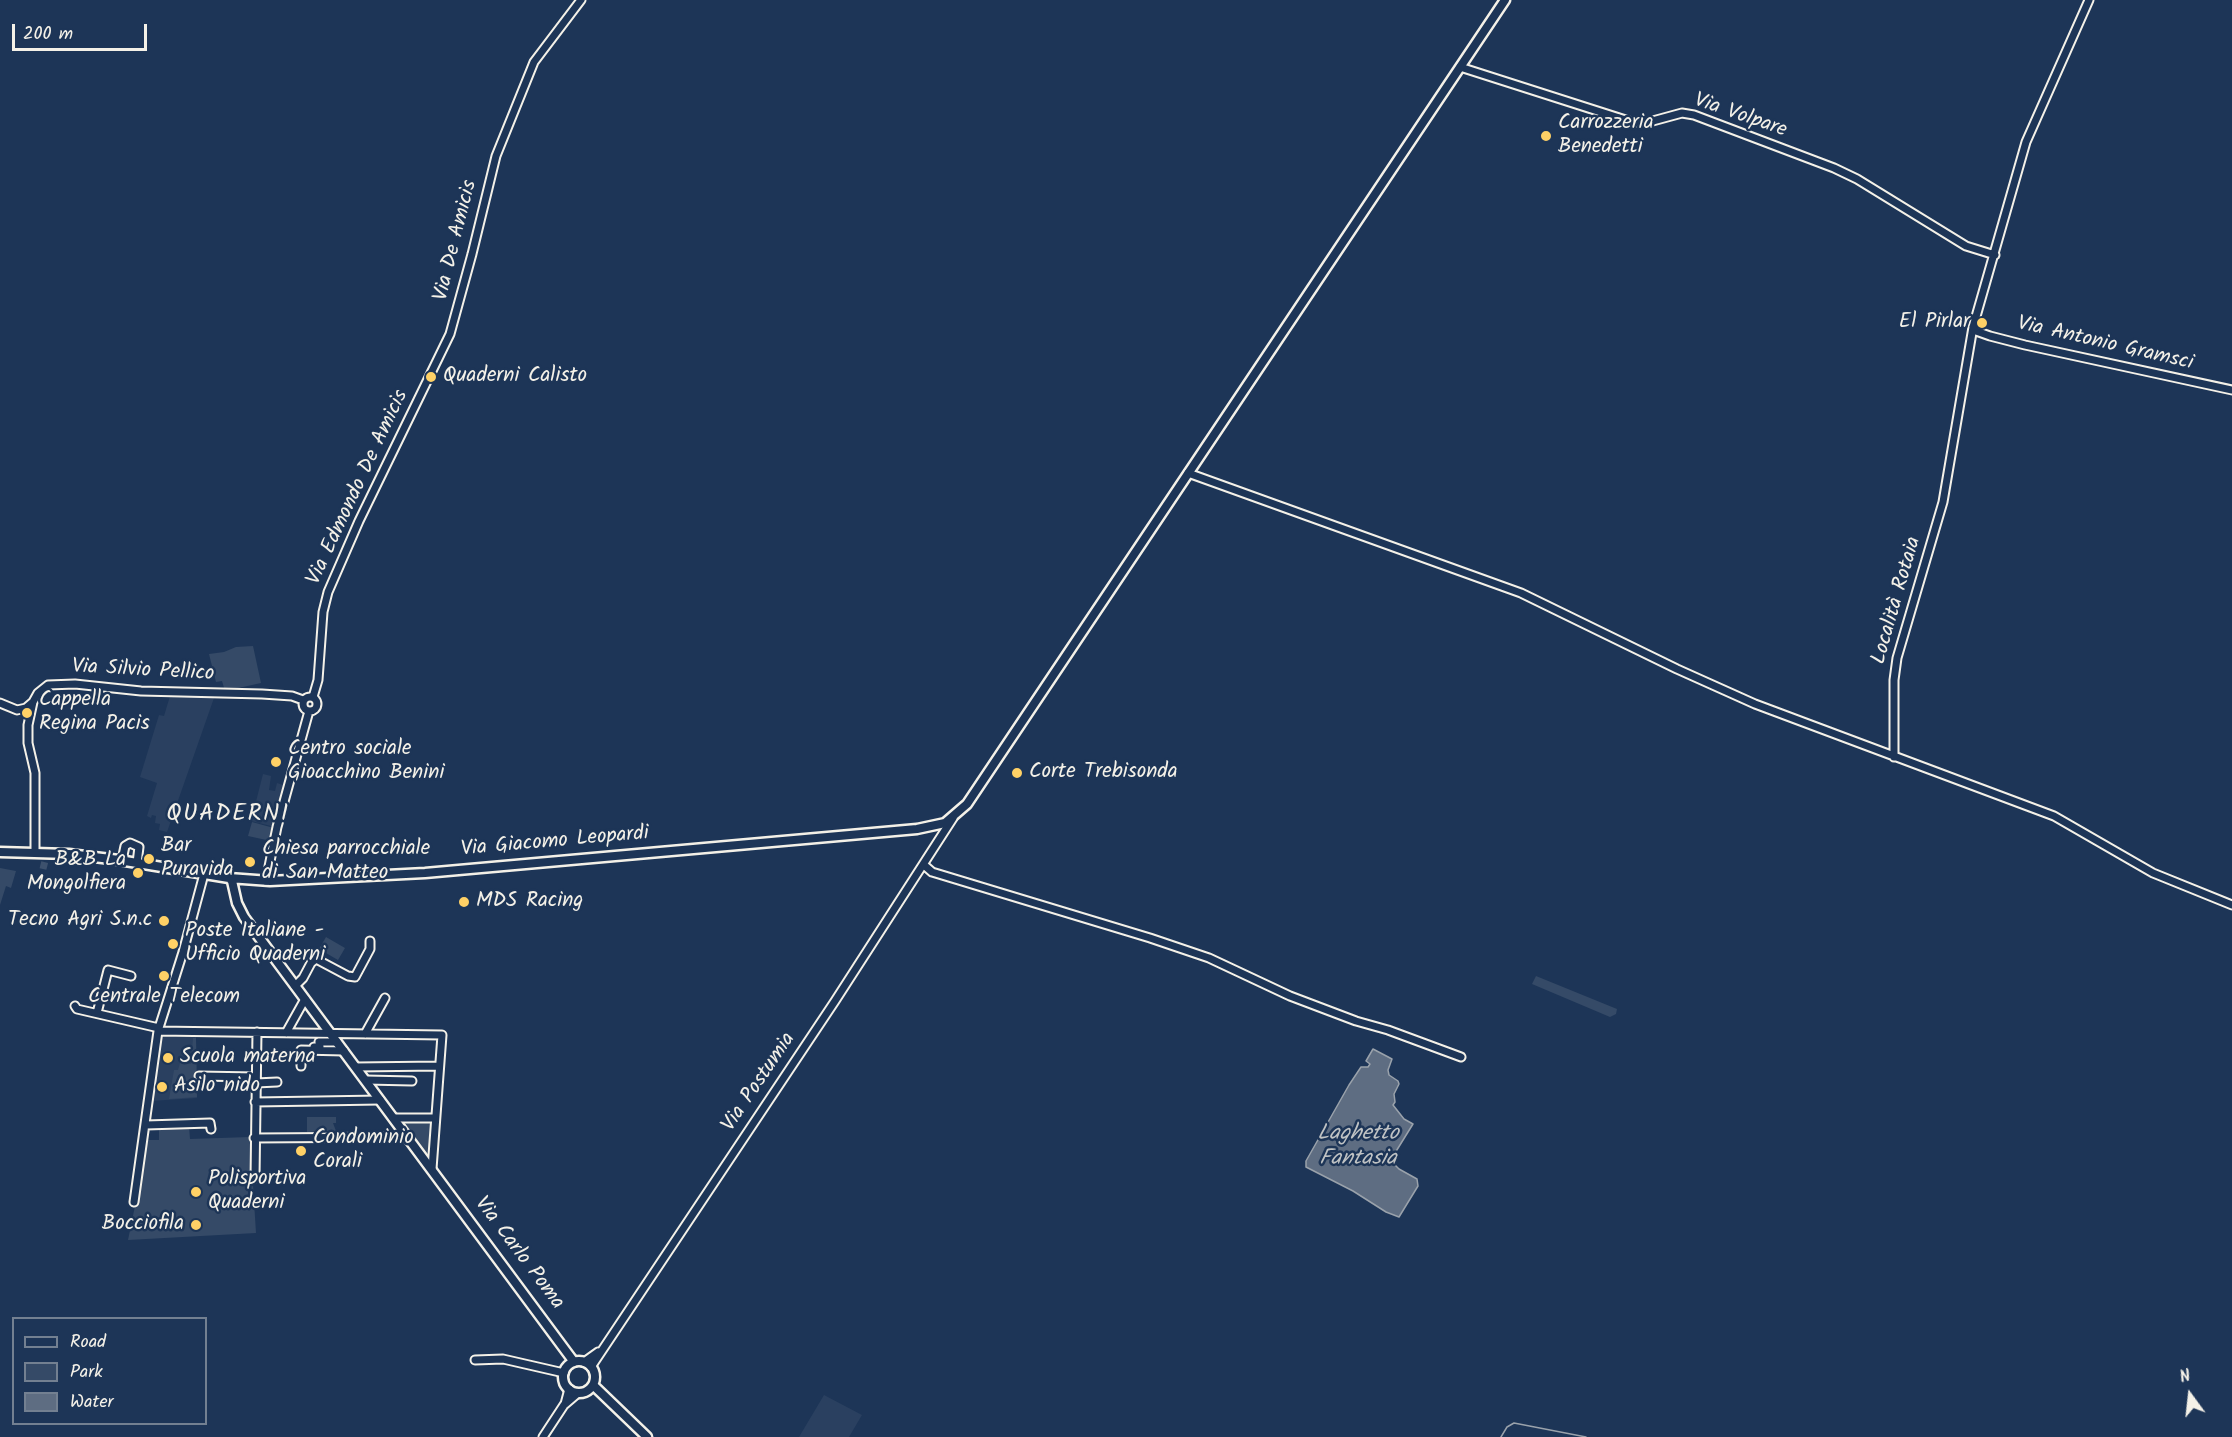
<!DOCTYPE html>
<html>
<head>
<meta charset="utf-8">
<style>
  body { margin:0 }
  #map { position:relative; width:2232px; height:1437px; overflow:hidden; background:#1d3557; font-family:Kalam,sans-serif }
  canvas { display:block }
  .legend { position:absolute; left:12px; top:1317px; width:195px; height:108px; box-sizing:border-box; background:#1d3557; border:2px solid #738091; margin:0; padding:8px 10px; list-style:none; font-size:18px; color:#f4f1e8 }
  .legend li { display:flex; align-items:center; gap:12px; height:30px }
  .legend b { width:30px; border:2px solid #738091 }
  .north { position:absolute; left:2160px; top:1365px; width:60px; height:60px; -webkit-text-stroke:4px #1d3557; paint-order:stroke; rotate:345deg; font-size:16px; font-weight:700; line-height:24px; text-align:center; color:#f4f1e8 }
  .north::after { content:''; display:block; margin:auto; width:21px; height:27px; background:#f4f1e8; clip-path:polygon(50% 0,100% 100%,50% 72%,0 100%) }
  .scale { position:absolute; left:12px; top:24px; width:135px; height:27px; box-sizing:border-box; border:3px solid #f4f1e8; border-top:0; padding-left:8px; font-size:18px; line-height:21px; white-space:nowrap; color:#f4f1e8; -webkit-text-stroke:4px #1d3557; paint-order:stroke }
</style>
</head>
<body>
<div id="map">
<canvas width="2232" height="1437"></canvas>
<ul class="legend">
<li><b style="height:8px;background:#1d3557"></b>Road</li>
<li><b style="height:16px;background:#354a67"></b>Park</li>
<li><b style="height:16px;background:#5e6d82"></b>Water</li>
</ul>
<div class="north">N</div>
<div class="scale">200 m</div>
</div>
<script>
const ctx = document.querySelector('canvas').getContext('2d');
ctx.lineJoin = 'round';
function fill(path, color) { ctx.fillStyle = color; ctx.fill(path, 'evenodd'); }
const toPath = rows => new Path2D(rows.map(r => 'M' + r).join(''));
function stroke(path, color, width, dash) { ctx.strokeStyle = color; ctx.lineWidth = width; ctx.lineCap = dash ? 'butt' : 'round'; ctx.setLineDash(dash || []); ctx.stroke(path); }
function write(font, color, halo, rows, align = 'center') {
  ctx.font = font + ' Kalam,sans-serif'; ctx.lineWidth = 5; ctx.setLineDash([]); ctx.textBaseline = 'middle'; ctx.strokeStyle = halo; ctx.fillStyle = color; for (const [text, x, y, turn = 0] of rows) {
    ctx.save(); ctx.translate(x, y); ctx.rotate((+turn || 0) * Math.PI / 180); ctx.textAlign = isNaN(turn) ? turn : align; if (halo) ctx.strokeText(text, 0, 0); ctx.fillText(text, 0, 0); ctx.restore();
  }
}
const built = toPath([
  [170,696,214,698,167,832,159,830,160,824,155,823,156,816,152,815,151,818,147,816,157,783,140,777,159,715,164,716],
  [263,774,271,776,269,790,275,791,277,783,283,785,282,788,285,789,275,827,251,821],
  [164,1037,196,1037,197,1098,151,1101,161,1039],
  [824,1395,862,1415,849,1437,799,1437]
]);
const green = toPath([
  [253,646,261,683,225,691,222,681,216,682,209,654,224,652,236,647],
  [252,822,274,828,271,841,248,836],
  [0,868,16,871,11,888,6,886,0,905],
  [326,937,345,948,338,960,319,949],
  [1536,976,1617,1009,1616,1014,1610,1017,1532,984],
  [193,1038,196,1038,197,1097,169,1099,174,1070,178,1070,180,1063,191,1064],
  [307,1117,336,1117,336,1123,333,1123,336,1131,307,1132],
  [399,1119,433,1120,429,1157],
  [189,1126,190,1139,250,1137,256,1233,128,1240,135,1206,139,1204,138,1199,147,1140,159,1140,159,1128]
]);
const water = toPath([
  [1373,1049,1392,1059,1388,1070,1389,1075,1398,1081,1399,1084,1394,1094,1395,1102,1393,1105,1404,1119,1413,1124,1395,1153,1393,1159,1395,1165,1399,1169,1417,1179,1418,1186,1399,1217,1386,1212,1353,1191,1306,1167,1306,1161,1349,1085,1361,1067,1368,1067,1370,1064,1366,1061,1373,1049]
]);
const stream = toPath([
  [1501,1437,1507,1427,1514,1423,1586,1437]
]);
const minorTunnel = toPath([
  [43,869,45,861]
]);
const minor = toPath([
  [1460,67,1632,122,1649,122,1682,113,1694,115,1834,168,1857,179,1966,246,1995,255],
  [1973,327,1976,331,1990,336,2025,345,2232,390],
  [1188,473,1521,593,1677,669,1755,704,2054,816,2153,873,2232,905],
  '303 704a7 7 0 1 1 14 0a7 7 0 1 1-14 0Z',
  [313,697,318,680,323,612,328,592,359,521,450,334,472,254,496,156,534,62,581,0],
  [0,703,17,710,26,708,33,702],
  [1894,757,1894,680,1897,658,1943,502,1973,327,2026,142,2089,0],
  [35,853,35,773,28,743,28,725,33,702,38,693,48,685,75,684,141,691,262,694,292,696,303,700],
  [122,860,125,846,130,843,139,847,137,863],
  [924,865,932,872,1150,938,1209,958,1290,996,1356,1021,1388,1030,1461,1057],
  [266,881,277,827,309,711],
  [295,986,303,978,311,963,316,959,348,976,355,977,370,949,370,941],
  [75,1006,77,1009,159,1028],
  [97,1013,108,970,131,976],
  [158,1031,442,1035,432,1169],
  [286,1033,305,999],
  [365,1034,385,998],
  [314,1047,320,1047,319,1042,337,1042],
  [301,1066,301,1050,344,1051],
  [356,1067,439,1066],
  [199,1076,256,1077],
  [366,1080,412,1081],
  [256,1083,277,1082],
  [255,1102,380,1100],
  [393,1118,435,1118],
  [146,1125,210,1123,211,1129],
  [254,1138,407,1137],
  [255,1178,257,1032],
  [134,1202,158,1031,183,952,204,874],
  [475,1360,503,1359,564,1373],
  [584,1362,598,1352],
  [591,1367,835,1001,953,818],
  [565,1404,569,1389],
  [543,1437,564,1405,578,1393]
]);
const major = toPath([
  [0,852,69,854,119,860,229,878,270,881,425,873,917,829,945,823,967,804,1505,0],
  [229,878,232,881,237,903,244,917,574,1362],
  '563 1377a16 16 0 1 1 32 0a16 16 0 1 1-32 0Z',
  [593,1385,647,1437]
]);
const markers = [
  [1546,136,6,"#ffd166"],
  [1982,323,6,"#ffd166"],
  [431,377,6,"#ffd166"],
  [27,713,6,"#ffd166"],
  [276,762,6,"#ffd166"],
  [1017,773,6,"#ffd166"],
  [149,859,6,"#ffd166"],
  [250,862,6,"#ffd166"],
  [138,873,6,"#ffd166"],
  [464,902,6,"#ffd166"],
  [164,921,6,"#ffd166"],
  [173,944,6,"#ffd166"],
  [164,976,6,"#ffd166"],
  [168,1058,6,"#ffd166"],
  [162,1087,6,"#ffd166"],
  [301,1151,6,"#ffd166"],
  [196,1192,6,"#ffd166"],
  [196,1225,6,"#ffd166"]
];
const streetNames = [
  ["Via Volpare",1740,117,19],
  ["Via De Amicis",457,241,-76],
  ["Via Antonio Gramsci",2105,345,13],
  ["Via Edmondo De Amicis",359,488,-65],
  ["Località Rotaia",1898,601,-74],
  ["Via Silvio Pellico",143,672,3],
  ["Via Giacomo Leopardi",555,843,-5],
  ["Via Postumia",760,1083,-56],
  ["Via Carlo Poma",518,1254,53]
];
const poiNames = [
  ["Carrozzeria",1558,124],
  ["Benedetti",1558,148],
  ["El Pirlar",1970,323,"right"],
  ["Quaderni Calisto",443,377],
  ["Cappella",39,701],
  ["Regina Pacis",39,725],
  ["Centro sociale",288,750],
  ["Gioacchino Benini",288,774],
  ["Corte Trebisonda",1029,773],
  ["Bar",161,847],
  ["Puravida",161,871],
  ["Chiesa parrocchiale",262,850],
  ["di San Matteo",262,874],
  ["B&B La",126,861,"right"],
  ["Mongolfiera",126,885,"right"],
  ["MDS Racing",476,902],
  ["Tecno Agri S.n.c",152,921,"right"],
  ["Poste Italiane -",185,932],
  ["Ufficio Quaderni",185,956],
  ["Centrale Telecom",164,998,"center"],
  ["Scuola materna",180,1058],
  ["Asilo nido",174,1087],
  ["Condominio",313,1139],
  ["Corali",313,1163],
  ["Polisportiva",208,1180],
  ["Quaderni",208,1204],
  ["Bocciofila",184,1225,"right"]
];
const waterNames = [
  ["Laghetto",1358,1135],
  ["Fantasia",1358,1160]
];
const quarterNames = [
  ["QUADERNI",228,816]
];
fill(built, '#2a4060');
fill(green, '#354a67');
fill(water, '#5e6d82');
stroke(water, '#9aa2ab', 1.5);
stroke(stream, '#9aa2ab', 1.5);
stroke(minorTunnel, '#3d516d', 7, [7, 3.5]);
stroke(minor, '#f4f1e8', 11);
stroke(major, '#f4f1e8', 13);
stroke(minor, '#1d3557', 7);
stroke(major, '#1d3557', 8);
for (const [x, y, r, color] of markers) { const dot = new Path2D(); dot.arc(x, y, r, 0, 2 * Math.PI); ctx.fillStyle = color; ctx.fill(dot); stroke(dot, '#1d3557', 2); }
write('21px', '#f4f1e8', '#1d3557', streetNames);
write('21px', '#f4f1e8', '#1d3557', poiNames, 'left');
write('italic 22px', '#c0c3c4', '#1d3557', waterNames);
ctx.letterSpacing = '1.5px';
write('24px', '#f4f1e8', '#1d3557', quarterNames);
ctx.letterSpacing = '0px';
</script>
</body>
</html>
